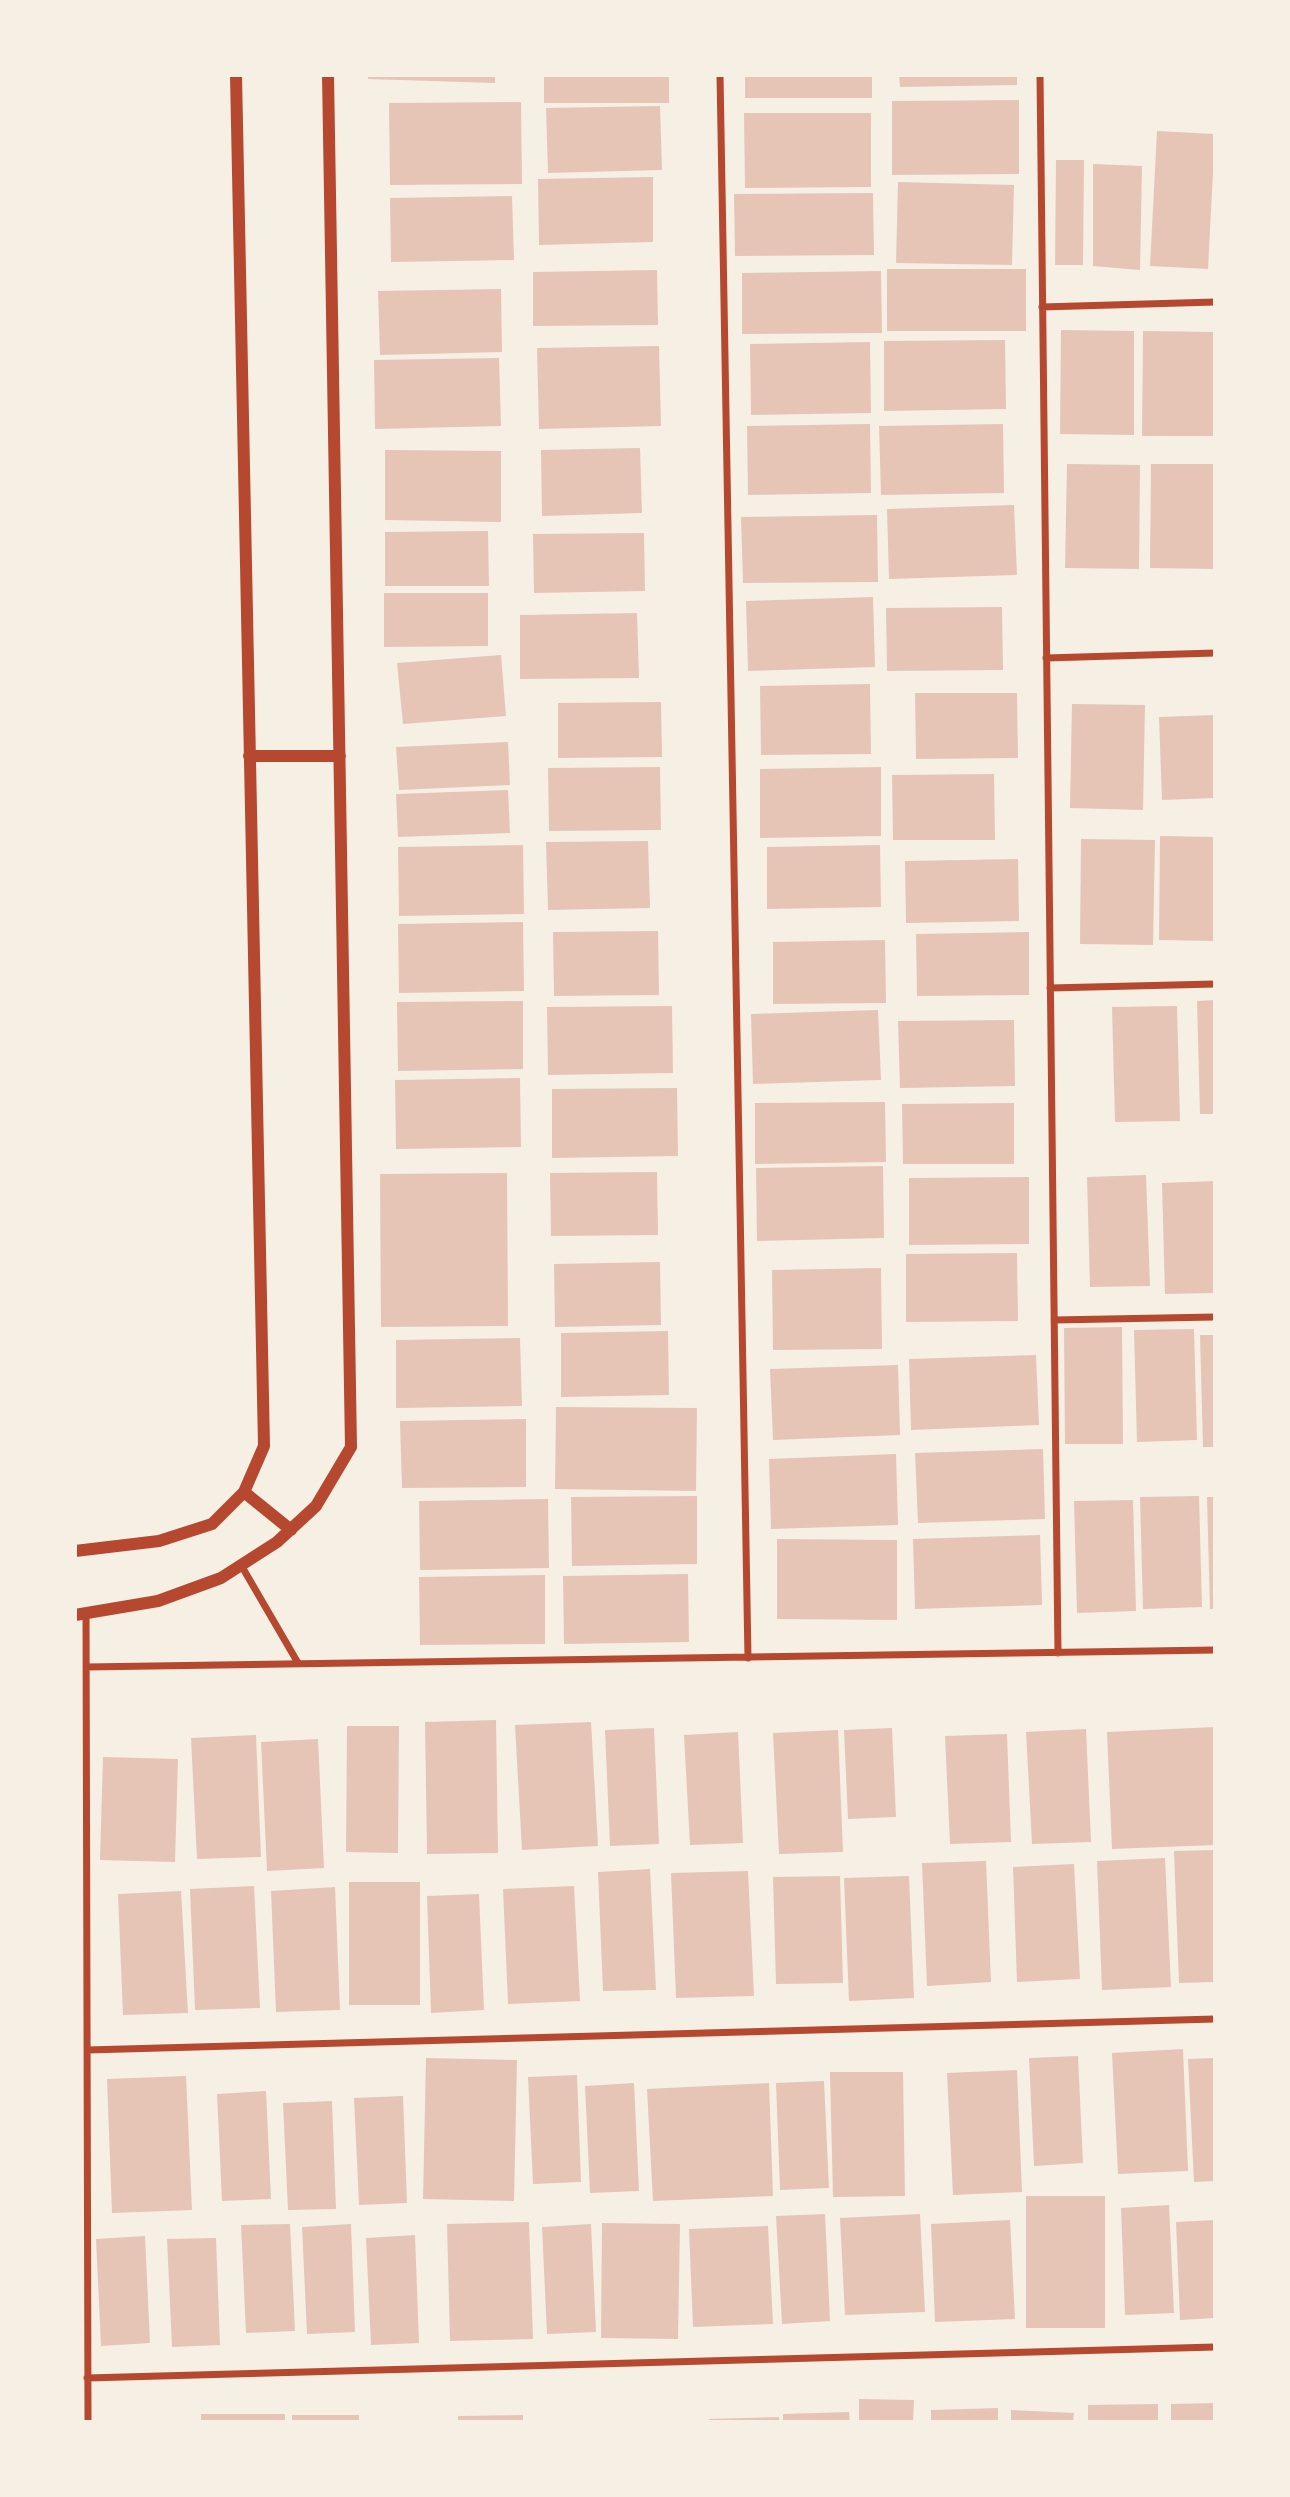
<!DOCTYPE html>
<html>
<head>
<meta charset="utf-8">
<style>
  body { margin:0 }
  #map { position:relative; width:1290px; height:2497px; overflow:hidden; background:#f6efe4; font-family:"Titillium Web",sans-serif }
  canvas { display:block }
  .frame { position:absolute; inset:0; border:77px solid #f6efe4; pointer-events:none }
</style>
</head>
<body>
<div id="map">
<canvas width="1290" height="2497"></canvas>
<div class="frame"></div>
</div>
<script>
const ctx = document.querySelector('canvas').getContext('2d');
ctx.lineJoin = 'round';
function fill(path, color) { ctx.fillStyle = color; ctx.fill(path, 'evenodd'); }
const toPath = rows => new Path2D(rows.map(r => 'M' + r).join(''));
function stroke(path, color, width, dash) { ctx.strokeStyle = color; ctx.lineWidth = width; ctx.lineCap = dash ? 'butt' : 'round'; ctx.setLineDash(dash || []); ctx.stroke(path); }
const building = toPath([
  [368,75,495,75,495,83,368,79],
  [544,75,669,75,669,103,544,103],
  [745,75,872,75,872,98,745,98],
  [899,75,1017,75,1017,85,900,87],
  [1019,100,1019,174,892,175,892,101],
  [521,102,522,184,390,185,389,103],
  [660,106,662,170,548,173,546,108],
  [744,113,871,113,871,187,745,188],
  [1157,131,1215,134,1208,269,1150,266],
  [1056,160,1084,160,1083,265,1055,265],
  [1093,164,1142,166,1140,270,1093,266],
  [653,177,653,242,539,245,538,179],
  [898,182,1014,185,1012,265,896,263],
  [873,193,874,255,735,256,734,194],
  [512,196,514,260,391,262,390,198],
  [887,269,1026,269,1026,331,887,331],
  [657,270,658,325,533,326,533,272],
  [881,271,882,333,742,334,742,273],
  [501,289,502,352,380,355,378,291],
  [1061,330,1134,331,1134,435,1060,434],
  [1143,331,1215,332,1215,436,1142,436],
  [1005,340,1006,409,884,411,884,341],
  [870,342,871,413,751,415,750,344],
  [659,346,661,426,539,429,537,348],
  [499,358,501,426,375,429,374,360],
  [870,424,871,493,748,495,747,426],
  [1003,424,1004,493,881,495,879,426],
  [640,448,642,513,542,516,541,450],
  [385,450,501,451,501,522,385,520],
  [1067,464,1140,465,1139,569,1065,568],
  [1151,464,1215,464,1215,569,1150,568],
  [1014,505,1017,575,889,579,887,509],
  [877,515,878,582,743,583,741,517],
  [488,531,489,586,385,586,385,532],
  [644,533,645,591,534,593,533,534],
  [384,593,488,593,488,646,384,647],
  [873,597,875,667,748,671,746,601],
  [1002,607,1003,670,887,671,886,608],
  [637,613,639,678,520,679,520,615],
  [501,655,506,716,403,724,397,663],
  [870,684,871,754,761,755,760,686],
  [915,693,1017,693,1018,758,916,759],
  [661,702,662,757,558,758,558,703],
  [1072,704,1145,705,1143,810,1070,808],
  [1215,715,1215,798,1162,800,1159,717],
  [508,742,510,785,399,790,396,747],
  [660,767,661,830,549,831,548,768],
  [881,767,881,836,760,838,760,769],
  [994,774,995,840,893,840,892,775],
  [508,790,510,833,398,837,396,794],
  [1160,836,1215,837,1215,941,1159,940],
  [1081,839,1155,840,1153,945,1080,944],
  [648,841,650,908,548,910,546,842],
  [523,845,524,914,399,916,398,847],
  [880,845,881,907,767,909,767,847],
  [1018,859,1019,921,906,923,905,861],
  [523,922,524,991,399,993,398,924],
  [658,931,659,995,554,996,553,932],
  [1029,932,1029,995,917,996,916,934],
  [885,940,886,1003,773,1004,773,942],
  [1215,1000,1215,1114,1200,1114,1197,1001],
  [523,1001,523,1069,398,1071,397,1002],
  [672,1006,673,1073,548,1075,547,1007],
  [1177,1006,1180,1121,1115,1122,1112,1007],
  [878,1010,881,1080,753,1084,751,1014],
  [1014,1020,1015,1086,900,1088,898,1021],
  [520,1078,521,1147,396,1149,395,1080],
  [677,1088,678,1156,552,1158,552,1089],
  [885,1102,886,1162,755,1164,755,1103],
  [1014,1103,1014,1164,903,1164,902,1104],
  [883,1166,884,1238,757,1241,756,1168],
  [657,1172,658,1235,551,1236,550,1173],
  [507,1173,508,1326,381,1327,380,1174],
  [1146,1175,1150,1286,1090,1287,1087,1177],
  [1029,1177,1029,1244,909,1245,909,1178],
  [1215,1181,1215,1293,1165,1294,1162,1183],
  [1017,1253,1018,1321,906,1322,906,1254],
  [660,1262,661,1325,555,1327,554,1264],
  [881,1268,882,1349,773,1350,772,1270],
  [1122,1327,1123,1444,1065,1444,1064,1328],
  [1194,1329,1197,1440,1137,1442,1134,1330],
  [668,1331,669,1395,561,1397,561,1333],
  [1200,1335,1215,1335,1215,1447,1203,1447],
  [520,1338,522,1406,396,1408,396,1340],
  [1036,1355,1039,1425,911,1430,909,1359],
  [898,1365,900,1435,773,1440,770,1369],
  [556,1407,697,1408,696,1491,555,1489],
  [526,1419,526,1487,402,1488,400,1421],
  [1043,1449,1045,1519,918,1523,915,1453],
  [896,1454,898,1525,771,1529,769,1459],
  [697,1496,697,1564,572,1566,571,1497],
  [1199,1496,1202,1607,1143,1609,1140,1497],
  [1207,1497,1215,1497,1215,1609,1210,1609],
  [548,1499,549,1568,420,1570,419,1501],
  [1133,1500,1136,1611,1077,1613,1074,1501],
  [1040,1535,1042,1605,915,1609,913,1539],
  [777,1539,897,1540,897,1620,777,1619],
  [688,1574,689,1642,564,1644,563,1576],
  [545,1575,545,1644,420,1645,419,1577],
  [496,1720,498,1853,427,1854,425,1722],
  [591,1722,598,1846,522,1850,515,1725],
  [347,1726,399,1726,398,1853,346,1852],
  [1215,1727,1215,1845,1112,1849,1107,1732],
  [654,1728,659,1844,610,1846,605,1730],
  [892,1728,896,1817,848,1819,844,1730],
  [1086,1729,1091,1842,1032,1844,1026,1732],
  [838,1730,843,1852,779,1854,773,1733],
  [738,1732,743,1843,690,1845,684,1735],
  [1007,1734,1011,1842,950,1844,945,1736],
  [256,1735,261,1857,197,1859,191,1738],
  [318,1739,324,1868,267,1871,261,1742],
  [103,1757,178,1759,175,1862,100,1860],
  [1215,1850,1215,1982,1179,1983,1174,1851],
  [1165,1858,1171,1987,1102,1990,1097,1861],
  [986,1861,991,1982,927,1986,922,1863],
  [1074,1864,1080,1979,1017,1982,1013,1867],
  [650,1869,656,1990,603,1991,598,1872],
  [748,1871,754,1996,676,1998,671,1873],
  [840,1876,843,1983,776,1984,773,1877],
  [909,1876,914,1998,849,2001,844,1878],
  [349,1882,420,1882,420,2005,349,2005],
  [254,1886,260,2008,195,2010,190,1889],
  [574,1886,580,2001,508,2004,503,1889],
  [335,1887,340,2010,276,2012,271,1891],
  [181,1891,188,2013,123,2015,118,1894],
  [479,1894,484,2010,431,2013,427,1896],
  [1183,2049,1188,2171,1118,2174,1112,2053],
  [1078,2056,1083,2163,1034,2166,1029,2058],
  [426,2058,517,2060,514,2201,423,2199],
  [1215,2058,1215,2181,1194,2182,1188,2059],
  [1017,2070,1022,2192,953,2195,947,2073],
  [830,2072,903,2072,905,2196,833,2197],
  [577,2075,581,2182,533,2184,528,2077],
  [186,2076,192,2210,112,2213,107,2079],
  [824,2081,829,2188,780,2190,776,2083],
  [634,2083,639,2191,590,2193,585,2086],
  [769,2083,773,2196,653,2201,647,2089],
  [266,2091,271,2199,222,2201,217,2094],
  [403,2096,407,2203,359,2205,354,2098],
  [332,2101,336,2209,288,2210,283,2103],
  [1026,2196,1105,2196,1105,2328,1026,2328],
  [1169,2205,1174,2313,1125,2315,1121,2208],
  [825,2214,830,2321,782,2324,776,2216],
  [920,2214,925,2312,845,2315,840,2218],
  [1010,2220,1015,2319,935,2322,931,2224],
  [1215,2220,1215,2318,1180,2320,1176,2222],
  [529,2222,533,2339,450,2341,447,2224],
  [602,2223,680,2224,678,2339,601,2338],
  [290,2224,295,2331,246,2333,241,2225],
  [351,2224,355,2332,307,2334,302,2227],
  [591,2224,596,2332,547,2334,542,2227],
  [768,2226,773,2324,693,2327,689,2229],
  [415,2235,419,2343,371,2345,366,2238],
  [145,2236,150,2343,101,2346,96,2239],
  [216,2238,220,2345,172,2347,167,2239],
  [859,2399,914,2400,913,2422,859,2422],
  [1215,2403,1215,2422,1171,2422,1171,2404],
  [1158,2404,1158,2422,1088,2422,1088,2405],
  [998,2408,998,2422,931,2422,931,2410],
  [1011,2410,1074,2413,1073,2422,1011,2422],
  [849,2412,850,2422,783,2422,783,2414],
  [201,2414,285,2414,285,2422,201,2422],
  [292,2415,359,2415,359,2422,292,2422],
  [523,2415,523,2422,458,2422,458,2416],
  [779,2417,779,2422,709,2422,709,2419]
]);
const minor = toPath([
  [720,75,748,1658],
  [1040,75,1058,1653],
  [1042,307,1215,302],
  [1046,658,1215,653],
  [1050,988,1215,984],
  [1054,1320,1215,1317],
  [241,1565,298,1663],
  [86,1613,88,2422],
  [86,1667,1215,1650],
  [87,2050,1215,2019],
  [87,2378,1215,2347]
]);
const tertiary = toPath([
  [249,756,340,756],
  [244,1492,291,1530],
  [75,1551,159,1541,212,1524,244,1492,264,1446,236,75],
  [75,1615,158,1601,221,1578,277,1542,316,1506,351,1447,328,75]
]);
fill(building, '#e6c5b7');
stroke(minor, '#b5482f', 7);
stroke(tertiary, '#b5482f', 12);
</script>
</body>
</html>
